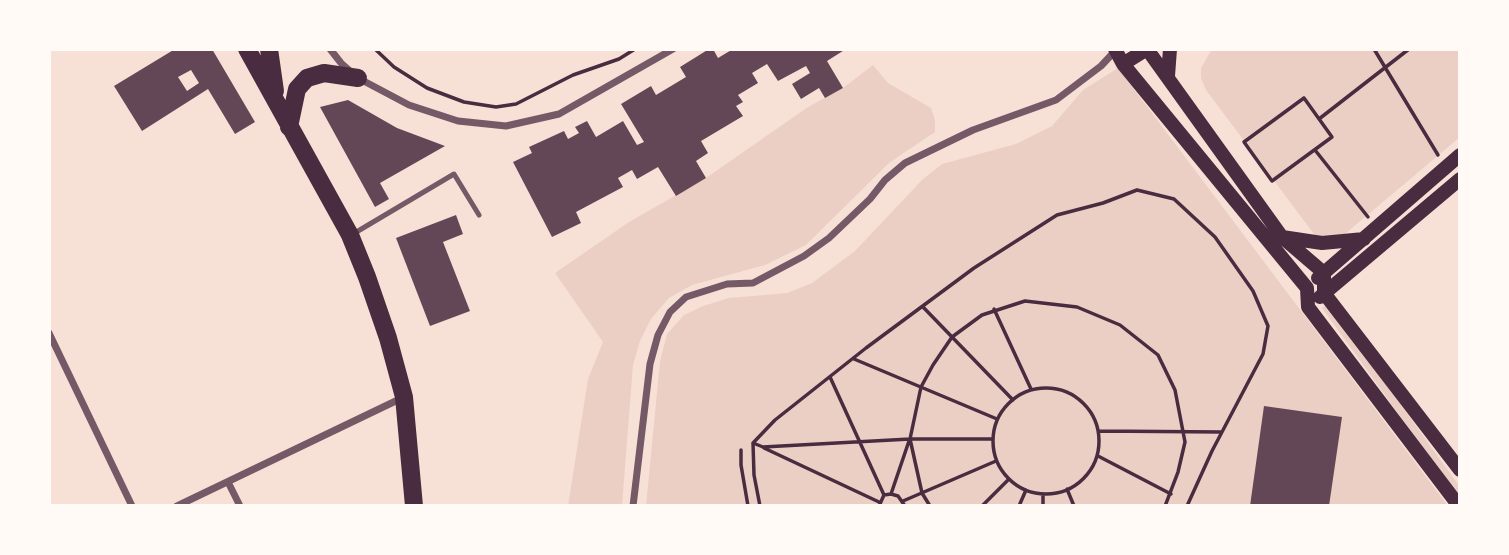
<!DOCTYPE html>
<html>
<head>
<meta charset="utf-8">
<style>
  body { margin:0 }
  #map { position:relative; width:1509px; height:555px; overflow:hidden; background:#f7e1d7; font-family:"DM Sans",sans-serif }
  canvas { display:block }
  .frame { position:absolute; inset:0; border:51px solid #fffaf5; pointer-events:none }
</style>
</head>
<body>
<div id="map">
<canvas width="1509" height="555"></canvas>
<div class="frame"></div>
</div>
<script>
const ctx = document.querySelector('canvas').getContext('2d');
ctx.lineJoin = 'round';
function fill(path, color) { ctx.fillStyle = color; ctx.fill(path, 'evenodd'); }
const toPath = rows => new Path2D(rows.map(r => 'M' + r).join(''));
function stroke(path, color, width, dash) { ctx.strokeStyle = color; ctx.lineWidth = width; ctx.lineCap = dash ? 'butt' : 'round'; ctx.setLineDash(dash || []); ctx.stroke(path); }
const green = toPath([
  [1212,49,1460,49,1460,137,1345,234,1317,238,1206,90,1201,78,1201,68],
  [873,65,888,83,931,108,935,120,935,132,889,163,806,245,765,265,692,285,669,298,651,319,640,341,633,365,622,506,568,506,588,379,603,342,555,273,629,222,706,178,808,107,843,88],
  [1118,68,1448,506,646,506,660,361,667,334,684,315,703,306,729,298,787,293,812,283,855,251,922,180,942,164,1016,144,1052,126,1083,90],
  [1328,304,1460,487,1460,493,1457,495,1322,308]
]);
const building = toPath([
  [175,49,212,49,255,122,235,134,208,89,142,131,114,86],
  [191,70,199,83,187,91,178,77],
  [709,49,713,49,718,58,733,49,846,49,827,61,843,88,825,98,819,88,801,99,792,84,810,73,806,66,778,81,767,64,752,73,758,83,738,95,743,102,736,106,743,116,701,141,708,153,696,161,706,178,676,196,658,167,637,179,632,170,618,178,623,187,576,212,581,223,552,237,513,162,532,153,529,147,564,131,568,139,579,133,575,127,587,121,596,137,623,121,637,145,644,142,621,104,651,86,656,95,686,77,680,67],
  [348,100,397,128,445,146,380,183,389,199,375,207,320,107],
  [456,215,463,234,443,242,470,311,430,326,396,238],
  [1264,406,1342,417,1329,506,1250,506]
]);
const path = toPath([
  [375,49,394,67,427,88,464,102,496,107,516,104,573,75,619,59,635,49],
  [1374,49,1438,155],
  [1304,98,1332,137,1272,181,1244,142,1304,98],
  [1319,119,1409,49],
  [1315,150,1368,217],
  [923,307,1013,400],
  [994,309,1031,389],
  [854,359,997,419],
  [830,377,884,495],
  '993 441a53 53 0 1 1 106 0a53 53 0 1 1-106 0Z',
  [1098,431,1222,432],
  [753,443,763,447,910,439,993,439],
  [764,448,879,502],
  [741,450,741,465,748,506],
  [1098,456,1171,494],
  [1067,489,1074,506],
  [891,494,898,496,905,506],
  [1043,494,1043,506],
  [903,501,996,461],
  [760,506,754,475,753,443,775,420,866,348,974,268,1057,215,1103,203,1137,190,1174,199,1215,237,1253,291,1268,326,1263,354,1212,451,1187,506],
  [879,506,884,495,891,494,909,441],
  [930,506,922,493,910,439,921,387,933,365,952,337,982,315,1025,301,1077,307,1120,325,1158,355,1175,390,1185,442,1178,472,1165,506],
  [982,506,1009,479],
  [1019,506,1026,490]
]);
const service = toPath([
  [353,234,454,174,479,215]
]);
const minor = toPath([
  [330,49,341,63,358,78,409,105,458,121,506,126,559,114,673,49],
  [49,333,132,506],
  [228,482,240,506],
  [177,506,404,397],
  [633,506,650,364,658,335,670,312,686,297,727,284,753,283,804,256,829,238,870,199,885,180,905,163,973,130,1056,100,1101,66,1115,51]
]);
const secondary = toPath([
  [1115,49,1123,64,1307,288,1308,307,1459,506],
  [1147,49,1282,237,1324,273,1324,293,1460,470],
  [1123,64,1147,49],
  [1168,76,1170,49],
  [1282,237,1322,243,1364,239],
  [1318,278,1460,155],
  [1320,297,1460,179]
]);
const trunk = toPath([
  [247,49,350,235,367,277,388,338,404,397,414,506],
  [269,49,275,91],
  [289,127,297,89,307,78,324,73,358,78]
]);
fill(green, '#ebcfc5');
fill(building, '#644757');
stroke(path, '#4a2c40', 3.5);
stroke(service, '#755966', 5);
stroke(minor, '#755966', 7);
stroke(secondary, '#4a2c40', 14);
stroke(trunk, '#4a2c40', 18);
</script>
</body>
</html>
